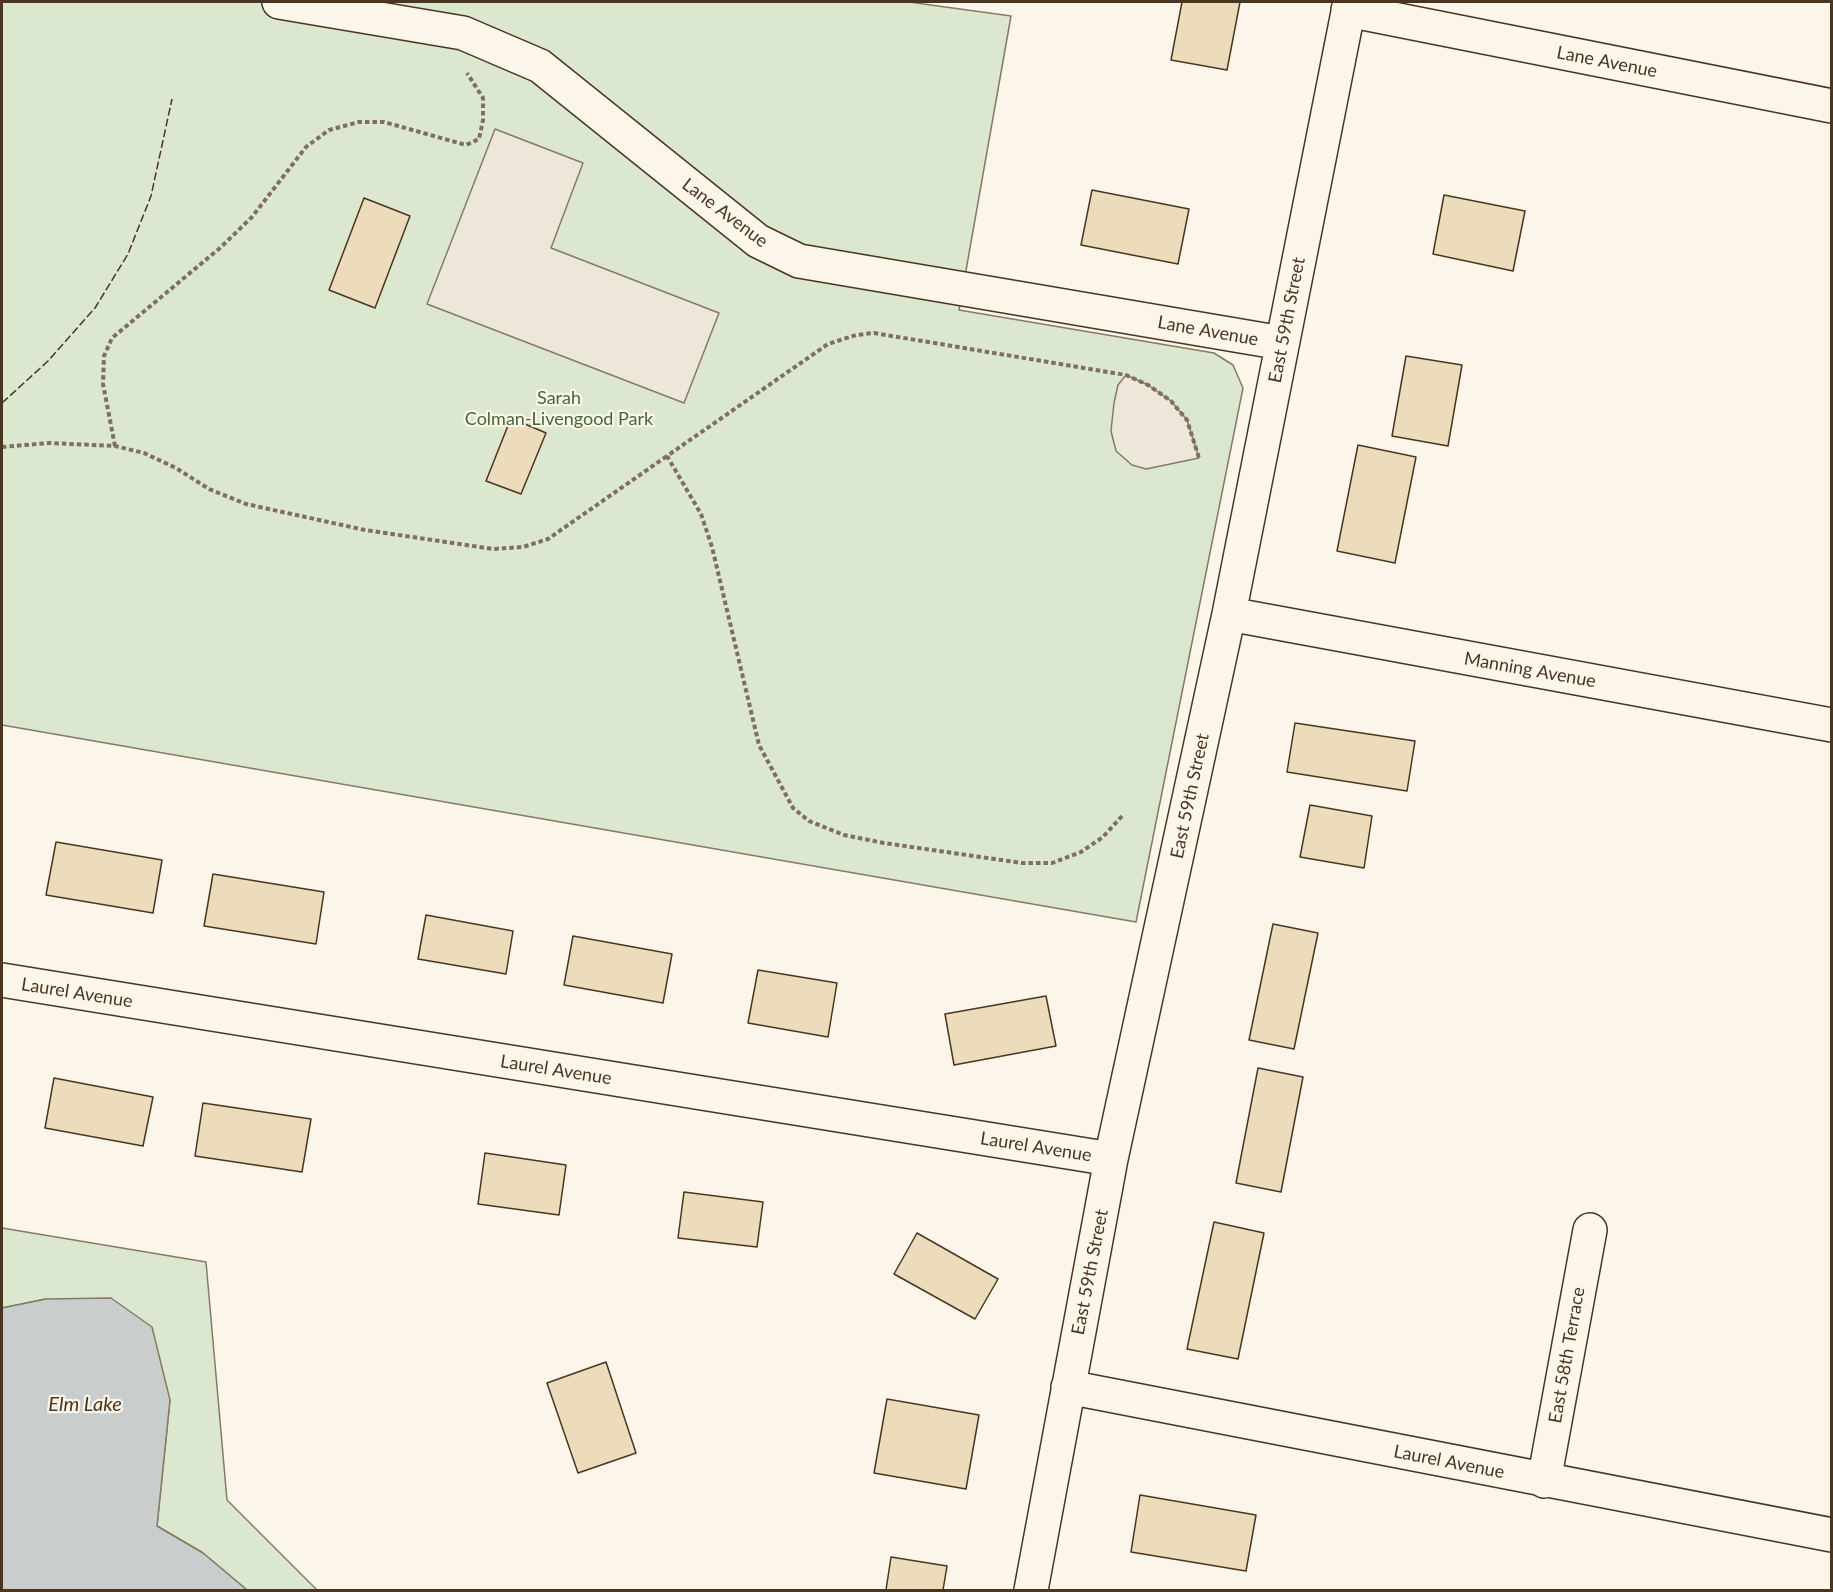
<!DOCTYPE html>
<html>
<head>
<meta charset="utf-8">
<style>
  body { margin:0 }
  #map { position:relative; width:1833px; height:1592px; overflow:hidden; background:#fbf6e9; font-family:Lato,sans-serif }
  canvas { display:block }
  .frame { position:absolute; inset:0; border:3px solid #4a3520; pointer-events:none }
</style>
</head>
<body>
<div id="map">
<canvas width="1833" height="1592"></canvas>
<div class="frame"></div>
</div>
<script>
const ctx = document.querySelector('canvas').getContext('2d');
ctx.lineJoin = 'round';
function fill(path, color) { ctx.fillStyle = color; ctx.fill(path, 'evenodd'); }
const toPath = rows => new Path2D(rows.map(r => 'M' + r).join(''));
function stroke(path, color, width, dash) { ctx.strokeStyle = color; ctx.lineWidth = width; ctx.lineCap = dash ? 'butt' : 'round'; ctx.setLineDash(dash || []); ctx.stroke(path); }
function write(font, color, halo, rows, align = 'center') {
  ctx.font = font + ' Lato,sans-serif'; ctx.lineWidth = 4.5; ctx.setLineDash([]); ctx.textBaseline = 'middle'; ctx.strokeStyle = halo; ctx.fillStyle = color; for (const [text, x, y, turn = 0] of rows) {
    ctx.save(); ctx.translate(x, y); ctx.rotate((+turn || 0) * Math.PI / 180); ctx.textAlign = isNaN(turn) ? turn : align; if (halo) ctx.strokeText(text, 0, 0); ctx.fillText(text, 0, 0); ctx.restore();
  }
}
const green = toPath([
  [2,2,909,2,1011,16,959,310,1214,353,1233,365,1243,388,1136,922,2,725,2,2],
  [2,1228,206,1262,227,1500,317,1590,247,1590,203,1553,157,1526,170,1400,46,1299,2,1308,2,1228]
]);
const parking = toPath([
  [495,129,583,163,551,248,719,313,684,403,427,304,495,129],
  [1126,375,1148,385,1171,401,1187,420,1199,458,1146,469,1132,465,1116,451,1111,431,1114,403,1118,385,1126,375]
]);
const water = toPath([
  [111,1298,152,1327,170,1400,157,1526,203,1553,247,1590,2,1590,2,1308,46,1299,111,1298]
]);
const building = toPath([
  [1182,2,1240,2,1227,70,1171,60,1182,2],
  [1092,190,1189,209,1178,264,1081,245,1092,190],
  [1444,195,1525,211,1513,271,1433,254,1444,195],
  [364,198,410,216,375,308,329,290,364,198],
  [1406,356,1462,365,1448,446,1392,436,1406,356],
  [511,418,546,433,521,494,486,481,511,418],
  [1358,445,1416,457,1395,563,1337,551,1358,445],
  [1295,723,1415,741,1407,791,1287,772,1295,723],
  [1310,805,1372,816,1364,868,1300,857,1310,805],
  [56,842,162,860,153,913,46,895,56,842],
  [213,874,324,892,316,944,204,926,213,874],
  [426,915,513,931,506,974,418,959,426,915],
  [1273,924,1318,933,1294,1049,1249,1040,1273,924],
  [573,936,672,954,663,1003,564,985,573,936],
  [758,970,837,983,828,1037,748,1023,758,970],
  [1046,996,1056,1046,954,1065,945,1014,1046,996],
  [1258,1068,1303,1077,1281,1192,1236,1183,1258,1068],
  [54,1078,153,1097,143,1146,45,1128,54,1078],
  [203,1103,311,1119,302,1172,195,1156,203,1103],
  [485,1153,566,1165,559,1215,478,1204,485,1153],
  [684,1192,763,1202,757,1247,678,1238,684,1192],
  [1214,1222,1264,1233,1238,1359,1187,1349,1214,1222],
  [917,1233,998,1279,975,1319,894,1274,917,1233],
  [606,1362,636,1453,578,1473,547,1383,606,1362],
  [887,1399,979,1415,966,1489,874,1473,887,1399],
  [1140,1495,1256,1515,1246,1571,1131,1552,1140,1495],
  [891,1557,947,1566,943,1590,886,1590,891,1557]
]);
const path = toPath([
  [115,446,103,384,104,356,112,338,220,248,252,217,306,147,329,130,359,122,384,122,466,145,479,139,483,120,483,98,467,73],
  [2,447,49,443,115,446,144,453,176,468,209,489,246,504,365,530,493,549,523,547,548,539,667,456],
  [1122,816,1103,837,1081,852,1052,863,1022,863,884,843,844,835,809,821,793,808,759,745,712,547,701,514,667,456,828,344,856,335,874,333,1126,375,1148,385,1171,401,1187,420,1199,458]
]);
const minor = toPath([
  [279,2,463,33,540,66,758,241,799,261,1282,343],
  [1348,10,1832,106],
  [1229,614,1832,725],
  [2,980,1111,1159],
  [1068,1387,1832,1535],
  [1544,1481,1590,1230],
  [1031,1590,1111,1159,1229,614,1350,2]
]);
const fence = toPath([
  [2,403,48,361,95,308,128,254,151,196,172,99]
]);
const streetNames = [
  ["Lane Avenue",1607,62,11],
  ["Lane Avenue",725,213,37],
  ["East 59th Street",1287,320,-79],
  ["Lane Avenue",1208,331,10],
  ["Manning Avenue",1530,670,10],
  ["East 59th Street",1190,796,-78],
  ["Laurel Avenue",77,993,9],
  ["Laurel Avenue",556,1070,9],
  ["Laurel Avenue",1036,1147,9],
  ["East 59th Street",1090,1272,-79],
  ["East 58th Terrace",1567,1355,-80],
  ["Laurel Avenue",1449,1462,11]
];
const parkNames = [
  ["Sarah",559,398],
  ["Colman-Livengood Park",559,419]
];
const waterNames = [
  ["Elm Lake",85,1405]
];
fill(green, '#dce7d0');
stroke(green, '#887966', 1.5);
fill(parking, '#ede7d9');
stroke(parking, '#887966', 1.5);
fill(water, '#c9cecd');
stroke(water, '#887966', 1.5);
fill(building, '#ecdcbc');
stroke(building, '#4a3520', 1.5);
stroke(minor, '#4a3520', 36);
stroke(path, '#7f6f5c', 4, [4.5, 3]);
stroke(minor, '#fbf6e9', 33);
stroke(fence, '#4a3520', 1.5, [8, 3]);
write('18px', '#4a3520', '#fbf6e9', streetNames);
write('18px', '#436837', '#fbf6e9', parkNames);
write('italic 20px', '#4a3520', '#fbf6e9', waterNames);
</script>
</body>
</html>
